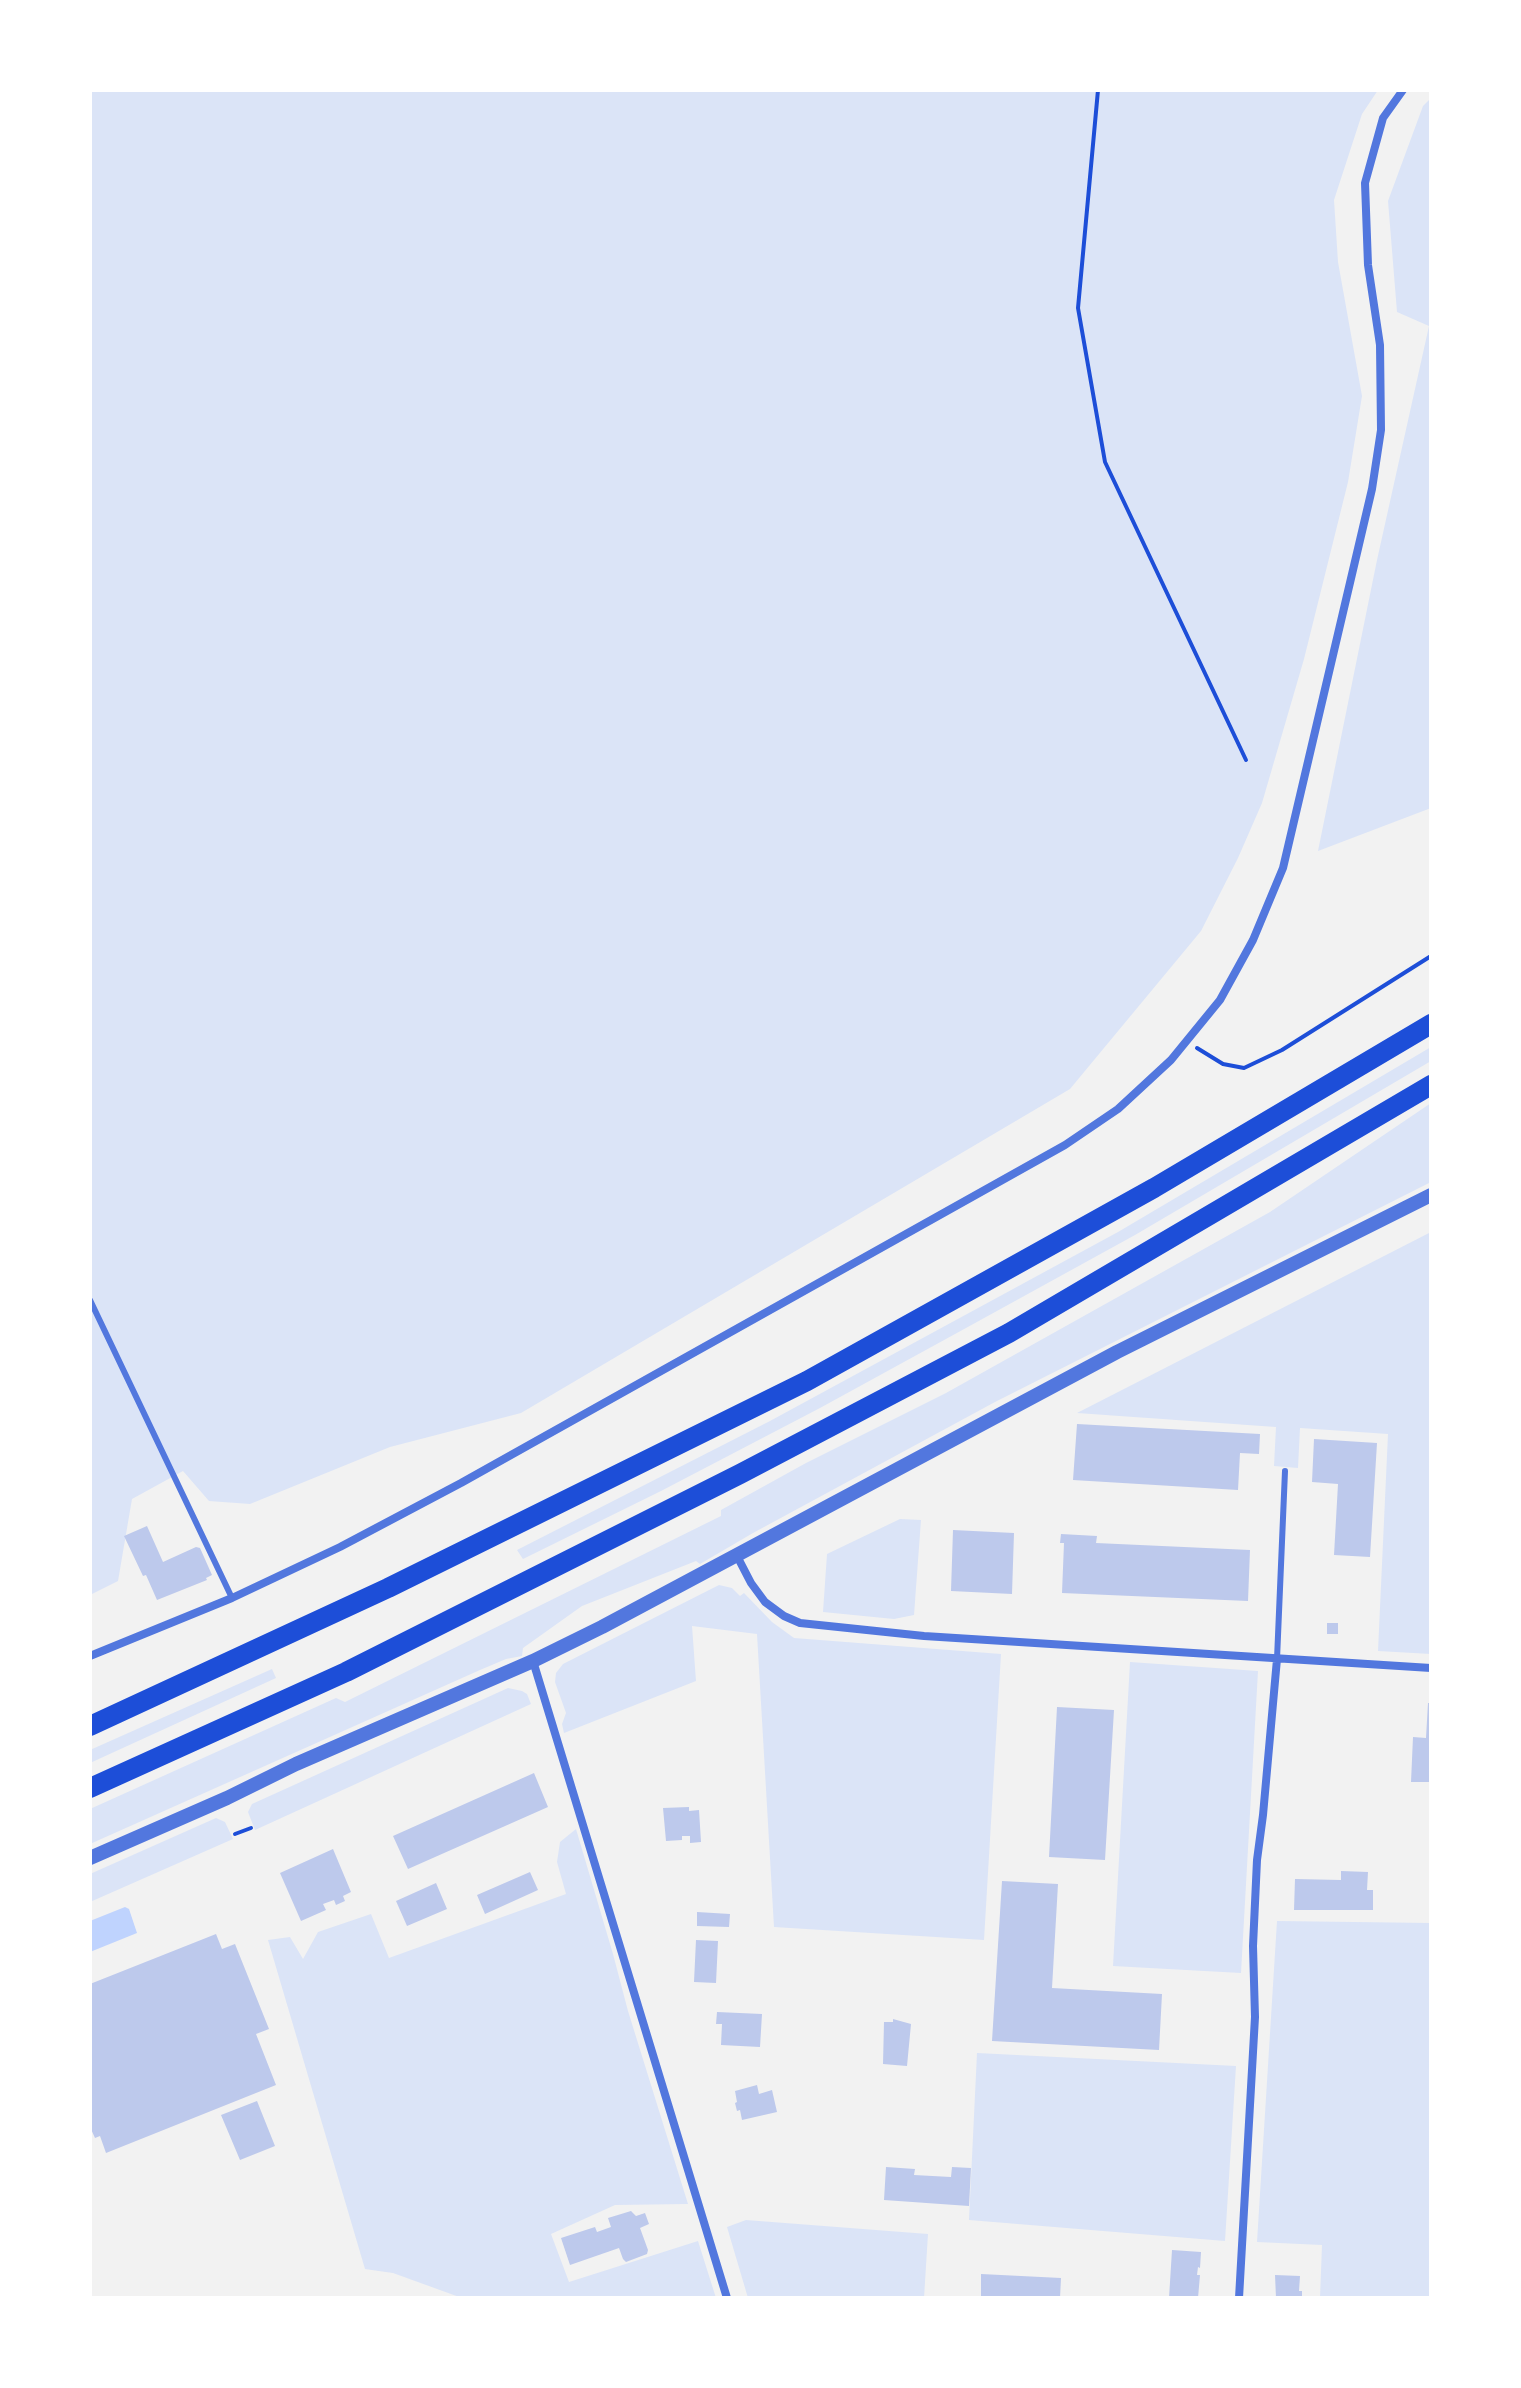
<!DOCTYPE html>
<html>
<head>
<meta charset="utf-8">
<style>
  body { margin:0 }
  #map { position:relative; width:1521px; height:2388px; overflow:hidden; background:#f2f2f2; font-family:"Sofia Sans Condensed",sans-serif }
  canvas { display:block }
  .frame { position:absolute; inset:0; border:92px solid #fff; pointer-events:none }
</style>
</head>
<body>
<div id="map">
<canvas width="1521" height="2388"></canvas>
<div class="frame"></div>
</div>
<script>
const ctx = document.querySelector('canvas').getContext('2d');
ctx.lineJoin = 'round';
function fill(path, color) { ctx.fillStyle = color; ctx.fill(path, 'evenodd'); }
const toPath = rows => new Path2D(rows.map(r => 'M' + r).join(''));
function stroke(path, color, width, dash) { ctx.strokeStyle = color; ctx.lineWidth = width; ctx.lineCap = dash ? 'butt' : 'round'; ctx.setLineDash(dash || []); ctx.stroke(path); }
const green = toPath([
  [90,90,1378,90,1362,114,1334,200,1338,262,1362,396,1348,482,1304,659,1262,803,1238,858,1201,931,1070,1089,521,1413,390,1447,250,1504,209,1501,183,1471,132,1499,118,1581,90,1595],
  [1431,98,1431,808,1318,851,1377,560,1429,326,1397,312,1388,201,1423,106],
  [1431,1047,1431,1061,1135,1235,966,1328,820,1408,661,1491,523,1559,517,1550,770,1421,1118,1232],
  [1431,1103,1431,1182,995,1402,753,1533,700,1564,696,1561,582,1606,523,1648,522,1656,506,1659,480,1670,90,1844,90,1809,336,1698,345,1702,721,1516,721,1510,806,1463,946,1393,1270,1212],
  [1431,1232,1431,1654,1378,1651,1388,1434,1300,1428,1298,1468,1274,1466,1276,1427,1077,1413],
  [900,1519,921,1520,914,1615,894,1619,823,1612,827,1554],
  [719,1585,732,1588,740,1596,744,1593,772,1622,794,1638,1001,1654,984,1940,774,1927,757,1634,692,1626,696,1681,564,1733,562,1724,566,1713,555,1682,556,1673,563,1664],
  [1130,1662,1258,1671,1241,1973,1113,1966],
  [272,1669,276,1678,90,1763,90,1750],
  [508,1688,522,1691,527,1694,531,1704,255,1830,248,1812,252,1804],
  [216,1818,225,1822,233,1839,90,1902,90,1874],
  [576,1829,613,1954,628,2011,688,2204,615,2205,551,2234,569,2282,698,2241,716,2298,462,2298,393,2273,365,2269,268,1940,290,1937,303,1959,318,1932,371,1914,389,1958,566,1894,557,1862,560,1842],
  [1277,1921,1431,1923,1431,2298,1320,2298,1322,2245,1257,2242],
  [977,2053,1236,2066,1225,2241,969,2220],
  [746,2220,928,2234,924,2298,748,2298,727,2227]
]);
const water = toPath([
  [125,1907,129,1909,137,1933,90,1952,90,1921]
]);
const building = toPath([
  [1077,1424,1260,1434,1259,1454,1240,1453,1238,1490,1073,1480],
  [1314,1439,1377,1443,1370,1557,1334,1555,1338,1484,1312,1482],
  [147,1526,163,1562,196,1547,200,1548,212,1575,206,1578,207,1580,157,1600,146,1575,143,1576,124,1536],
  [953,1530,1014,1533,1012,1594,951,1591],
  [1061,1534,1097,1536,1096,1543,1250,1550,1248,1601,1062,1593,1064,1543,1060,1543],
  [1327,1623,1338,1623,1338,1634,1327,1634],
  [1428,1703,1431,1703,1431,1782,1411,1782,1413,1737,1426,1738],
  [1057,1707,1114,1710,1105,1860,1049,1857],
  [534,1773,548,1807,408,1869,393,1836],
  [689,1807,689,1811,699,1810,701,1842,690,1843,690,1836,682,1836,682,1840,666,1841,663,1808],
  [333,1849,351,1892,343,1896,345,1901,336,1905,334,1900,323,1904,326,1910,301,1921,280,1873],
  [1341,1871,1368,1872,1367,1890,1373,1890,1373,1910,1294,1910,1295,1879,1341,1880],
  [530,1872,538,1890,485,1914,477,1895],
  [1002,1881,1058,1884,1052,1988,1162,1994,1159,2050,992,2041],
  [436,1883,447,1909,407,1926,396,1901],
  [697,1912,730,1914,729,1927,697,1926],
  [216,1934,222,1949,235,1944,269,2029,256,2034,276,2085,106,2153,100,2136,95,2138,90,2127,90,1984],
  [696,1940,718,1941,716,1983,694,1982],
  [717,2012,762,2014,760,2047,721,2045,722,2024,716,2024],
  [893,2019,911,2024,907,2066,883,2064,884,2022,893,2022],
  [757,2085,759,2094,772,2090,777,2112,742,2120,740,2110,737,2111,735,2103,737,2102,735,2091],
  [257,2101,275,2146,240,2160,221,2115],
  [886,2167,915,2169,914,2175,951,2177,952,2167,971,2168,969,2206,884,2200],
  [631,2211,636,2216,645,2213,649,2224,640,2228,648,2250,647,2254,626,2262,623,2259,619,2248,570,2265,561,2238,595,2227,597,2232,611,2227,608,2218],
  [1172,2250,1201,2252,1200,2268,1198,2267,1197,2275,1200,2275,1198,2298,1169,2298],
  [981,2274,1061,2278,1060,2298,981,2298],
  [1275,2275,1300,2276,1299,2291,1302,2291,1302,2298,1276,2298]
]);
const path = toPath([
  [1098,90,1078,308,1105,462,1246,760],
  [1197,1048,1223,1064,1244,1068,1282,1050,1431,956],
  [235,1834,251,1828]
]);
const service = toPath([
  [90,1300,232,1598],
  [1277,1659,1285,1471]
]);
const minor = toPath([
  [737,1556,751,1583,765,1602,784,1616,800,1623,924,1636,1431,1668],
  [90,1656,232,1598,340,1547,461,1483,1065,1145,1118,1109,1171,1060,1220,1000,1253,940,1283,868,1372,489,1381,430,1380,345,1368,265,1365,183,1383,118,1403,90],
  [533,1661,727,2298],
  [1239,2298,1255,2017,1253,1946,1257,1860,1263,1815,1277,1659]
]);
const tertiary = toPath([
  [90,1858,227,1798,296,1764,533,1661,602,1627,1117,1352,1431,1195]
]);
const motorway = toPath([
  [90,1726,388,1588,807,1381,1154,1188,1431,1024],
  [90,1788,346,1672,740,1474,1009,1333,1431,1085]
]);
fill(green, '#dbe4f7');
fill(water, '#bfd3fe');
fill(building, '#bdc9ec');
stroke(path, '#1d4ed8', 4);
stroke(service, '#5277de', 6);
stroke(minor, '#5277de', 8);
stroke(tertiary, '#5277de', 14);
stroke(motorway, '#1d4ed8', 20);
</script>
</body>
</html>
